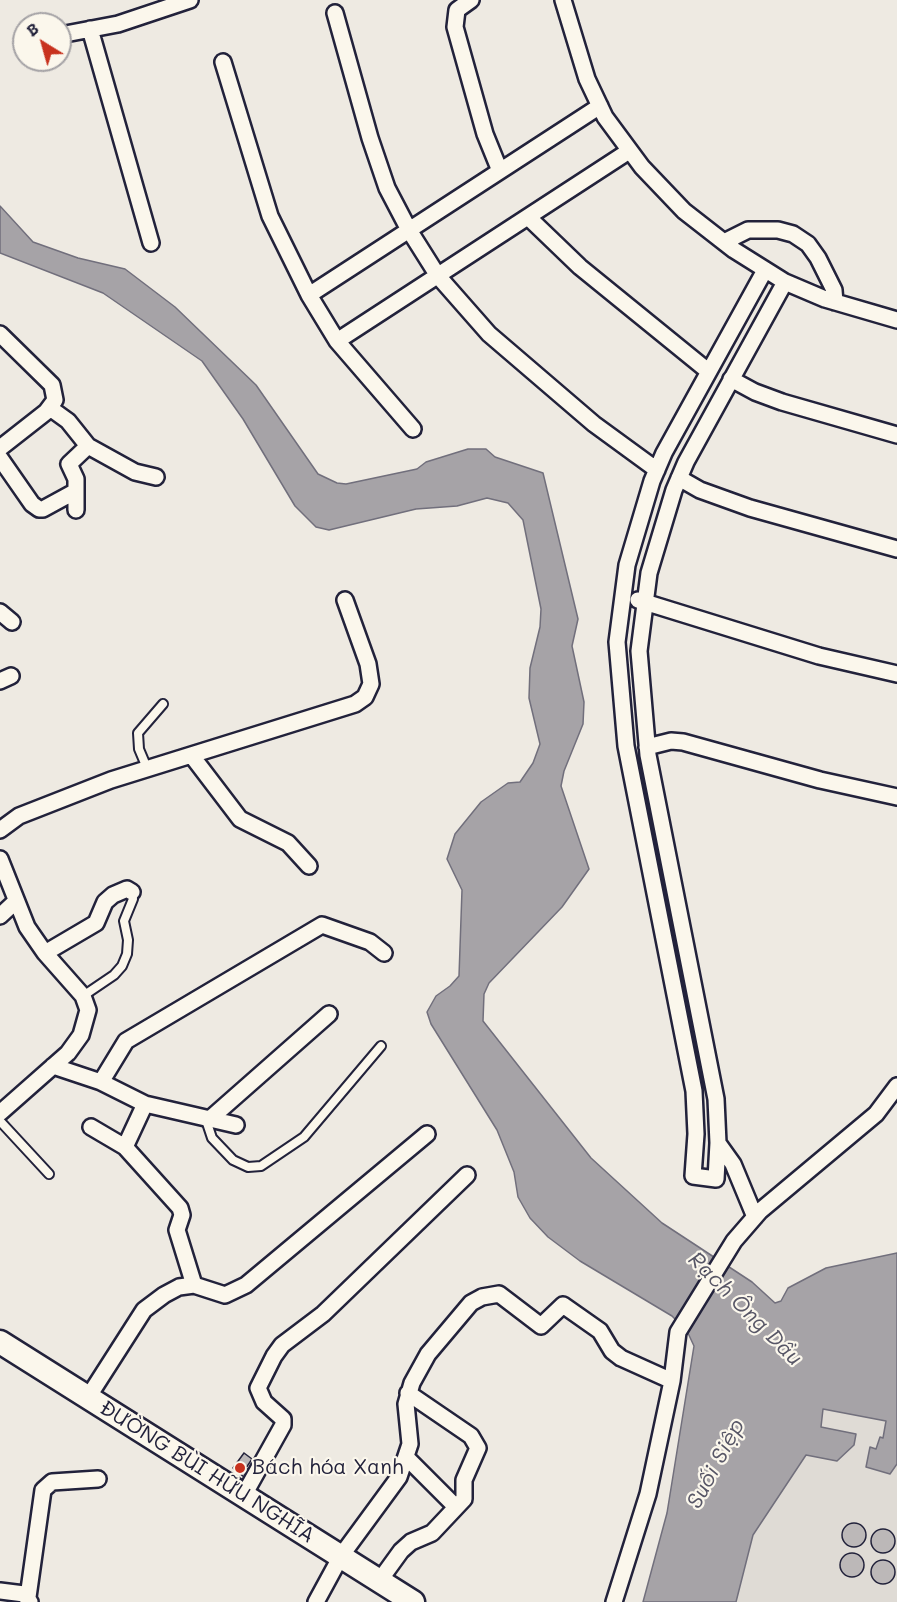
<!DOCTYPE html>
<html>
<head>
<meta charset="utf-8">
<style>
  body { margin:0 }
  #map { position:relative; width:897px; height:1602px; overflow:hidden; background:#eeeae2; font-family:Mali,sans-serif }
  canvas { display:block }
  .north { position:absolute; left:12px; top:12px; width:60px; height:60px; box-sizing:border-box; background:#fbf7ec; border:2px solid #a4a2a5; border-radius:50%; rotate:323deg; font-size:16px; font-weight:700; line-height:24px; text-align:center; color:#22223b }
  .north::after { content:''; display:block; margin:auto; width:21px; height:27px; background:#c8321e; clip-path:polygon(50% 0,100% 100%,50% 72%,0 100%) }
</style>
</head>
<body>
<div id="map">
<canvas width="897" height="1602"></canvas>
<div class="north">B</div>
</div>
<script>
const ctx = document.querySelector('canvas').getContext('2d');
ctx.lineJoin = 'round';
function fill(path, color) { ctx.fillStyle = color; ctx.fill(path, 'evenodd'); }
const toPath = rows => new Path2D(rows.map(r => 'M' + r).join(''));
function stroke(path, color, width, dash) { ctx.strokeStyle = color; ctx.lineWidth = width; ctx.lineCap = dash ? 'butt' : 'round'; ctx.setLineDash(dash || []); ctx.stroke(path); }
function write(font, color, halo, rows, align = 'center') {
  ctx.font = font + ' Mali,sans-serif'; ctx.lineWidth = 4.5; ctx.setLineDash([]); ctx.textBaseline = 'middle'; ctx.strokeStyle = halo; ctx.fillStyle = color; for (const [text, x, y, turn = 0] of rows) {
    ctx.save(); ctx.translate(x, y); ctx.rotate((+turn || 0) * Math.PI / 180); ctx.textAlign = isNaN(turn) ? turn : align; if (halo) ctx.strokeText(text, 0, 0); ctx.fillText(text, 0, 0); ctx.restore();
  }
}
const built = toPath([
  [823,1409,886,1421,883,1439,890,1474,897,1464,897,1602,736,1602,753,1535,806,1455,837,1461,856,1434,821,1427]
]);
const water = toPath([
  [0,206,33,242,78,258,125,269,175,307,256,385,318,474,337,483,346,484,417,469,426,462,468,449,486,449,495,457,543,473,578,619,572,646,584,702,583,724,564,771,561,786,589,869,562,907,489,983,484,994,483,1021,591,1158,662,1223,752,1282,775,1303,781,1301,788,1288,826,1268,897,1253,897,1464,890,1474,866,1467,870,1447,876,1449,880,1437,883,1438,886,1421,823,1409,821,1427,856,1434,854,1445,837,1461,806,1455,753,1535,736,1602,643,1602,667,1513,694,1346,687,1331,672,1316,580,1261,548,1237,530,1218,518,1197,514,1172,497,1130,431,1024,427,1012,436,996,450,986,459,976,462,890,447,859,455,834,481,802,508,783,520,782,533,763,540,744,529,698,530,668,540,627,541,609,523,520,508,503,487,498,457,506,416,509,329,530,316,527,295,506,243,419,202,361,103,293,0,253,0,206]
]);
const building = toPath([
  [244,1453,252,1459,246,1468,249,1470,244,1477,233,1468,244,1453],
  '842 1535a12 12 0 1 1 24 0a12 12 0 1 1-24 0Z',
  '871 1541a12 12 0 1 1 24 0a12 12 0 1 1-24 0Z',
  '840 1565a12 12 0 1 1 24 0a12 12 0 1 1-24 0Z',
  '871 1572a12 12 0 1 1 24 0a12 12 0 1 1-24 0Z'
]);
const lane = toPath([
  [147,768,139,749,138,733,163,704],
  [83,996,114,975,122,966,127,954,128,940,124,921,133,899,132,892],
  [206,1120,212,1138,233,1160,248,1167,261,1166,304,1137,381,1046],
  [0,1121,49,1174]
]);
const street = toPath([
  [471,0,457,10,455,27,485,134,500,171],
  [563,0,587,79,605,117,642,167,684,211,734,250,785,282,825,299,897,320],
  [335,13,370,138,387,188,409,230,438,276,489,334,594,424,657,470],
  [90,29,151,243],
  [60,35,118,24,190,0],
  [223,62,270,216,309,295,337,341,413,429],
  [528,217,580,267,708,371],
  [724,242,748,230,778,230,793,234,808,244,818,258,834,290,835,302],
  [765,270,664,453,652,481,627,565,617,642,626,746,694,1091,696,1134,693,1176,716,1179,718,1143,716,1099,648,755,639,651,649,573,674,490,686,462,785,282],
  [309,295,600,106],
  [0,334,52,385,55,400,46,412,0,448],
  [337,341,629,151],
  [731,379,755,392,782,402,897,435],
  [50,408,68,421,88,446,135,472,156,477],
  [0,458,32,504,39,509,43,509,76,491],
  [679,478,700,490,750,508,897,549],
  [76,510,76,479,69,464,88,446],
  [638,600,819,656,897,674],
  [0,612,12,622],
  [0,681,11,676],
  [647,747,671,741,683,742,820,780,897,797],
  [192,756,240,819,288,843,309,866],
  [0,830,19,816,111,780,355,704,365,697,371,684,368,664,345,600],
  [0,859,27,927,45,953,83,996,88,1010,81,1035,68,1053,0,1113],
  [0,916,15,902],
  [45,953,96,923,105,902,113,895,127,889,132,892],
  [53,1066,101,1082,145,1104,236,1125],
  [101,1082,126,1041,322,925,370,942,384,953],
  [145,1104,125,1147,180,1208,182,1215,177,1230,194,1285],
  [211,1118,329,1014],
  [91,1127,125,1147],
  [718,1143,733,1164,755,1217],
  [87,1399,144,1310,164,1295,179,1287,194,1285,225,1295,246,1285,427,1134],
  [407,1458,456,1507],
  [244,1495,283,1425,283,1419,264,1402,258,1388,274,1356,282,1345,323,1314,467,1175],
  [380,1580,401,1551,411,1542,432,1533,464,1499,464,1480,478,1448,471,1436,408,1393],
  [0,1591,24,1594,30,1602],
  [28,1597,43,1490,52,1482,98,1479],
  [316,1602,341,1556,399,1477,410,1444,406,1404,412,1383,428,1354,471,1303,482,1297,499,1294,541,1326,563,1305,600,1331,612,1351,621,1358,672,1381],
  [614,1602,648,1494,672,1381,678,1332,734,1241,760,1211,876,1114,897,1086]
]);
const primary = toPath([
  [0,1342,413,1602]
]);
const markers = [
  [240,1468,6,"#c8321e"]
];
const poiNames = [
  ["Bách hóa Xanh",252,1468]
];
const streetNames = [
  ["ĐƯỜNG BÙI HỮU NGHĨA",207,1472,32]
];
const waterNames = [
  ["Rạch Ông Dầu",745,1309,45],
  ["Suối Siệp",716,1464,-62]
];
fill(built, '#dfdbd5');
fill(water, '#a6a3a7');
stroke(water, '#716f7c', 1.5);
fill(building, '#bcb8b8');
stroke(building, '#22223b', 1.5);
stroke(lane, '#22223b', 12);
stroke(street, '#22223b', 20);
stroke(primary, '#22223b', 27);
stroke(lane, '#fbf7ec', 8);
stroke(street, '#fbf7ec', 15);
stroke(primary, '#fbf7ec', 22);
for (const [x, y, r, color] of markers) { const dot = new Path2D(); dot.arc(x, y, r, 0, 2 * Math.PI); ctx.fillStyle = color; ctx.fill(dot); stroke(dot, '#fbf7ec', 2); }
write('21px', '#22223b', '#fbf7ec', poiNames, 'left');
write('21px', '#22223b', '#fbf7ec', streetNames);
write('italic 22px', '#575666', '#fbf7ec', waterNames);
</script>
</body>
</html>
